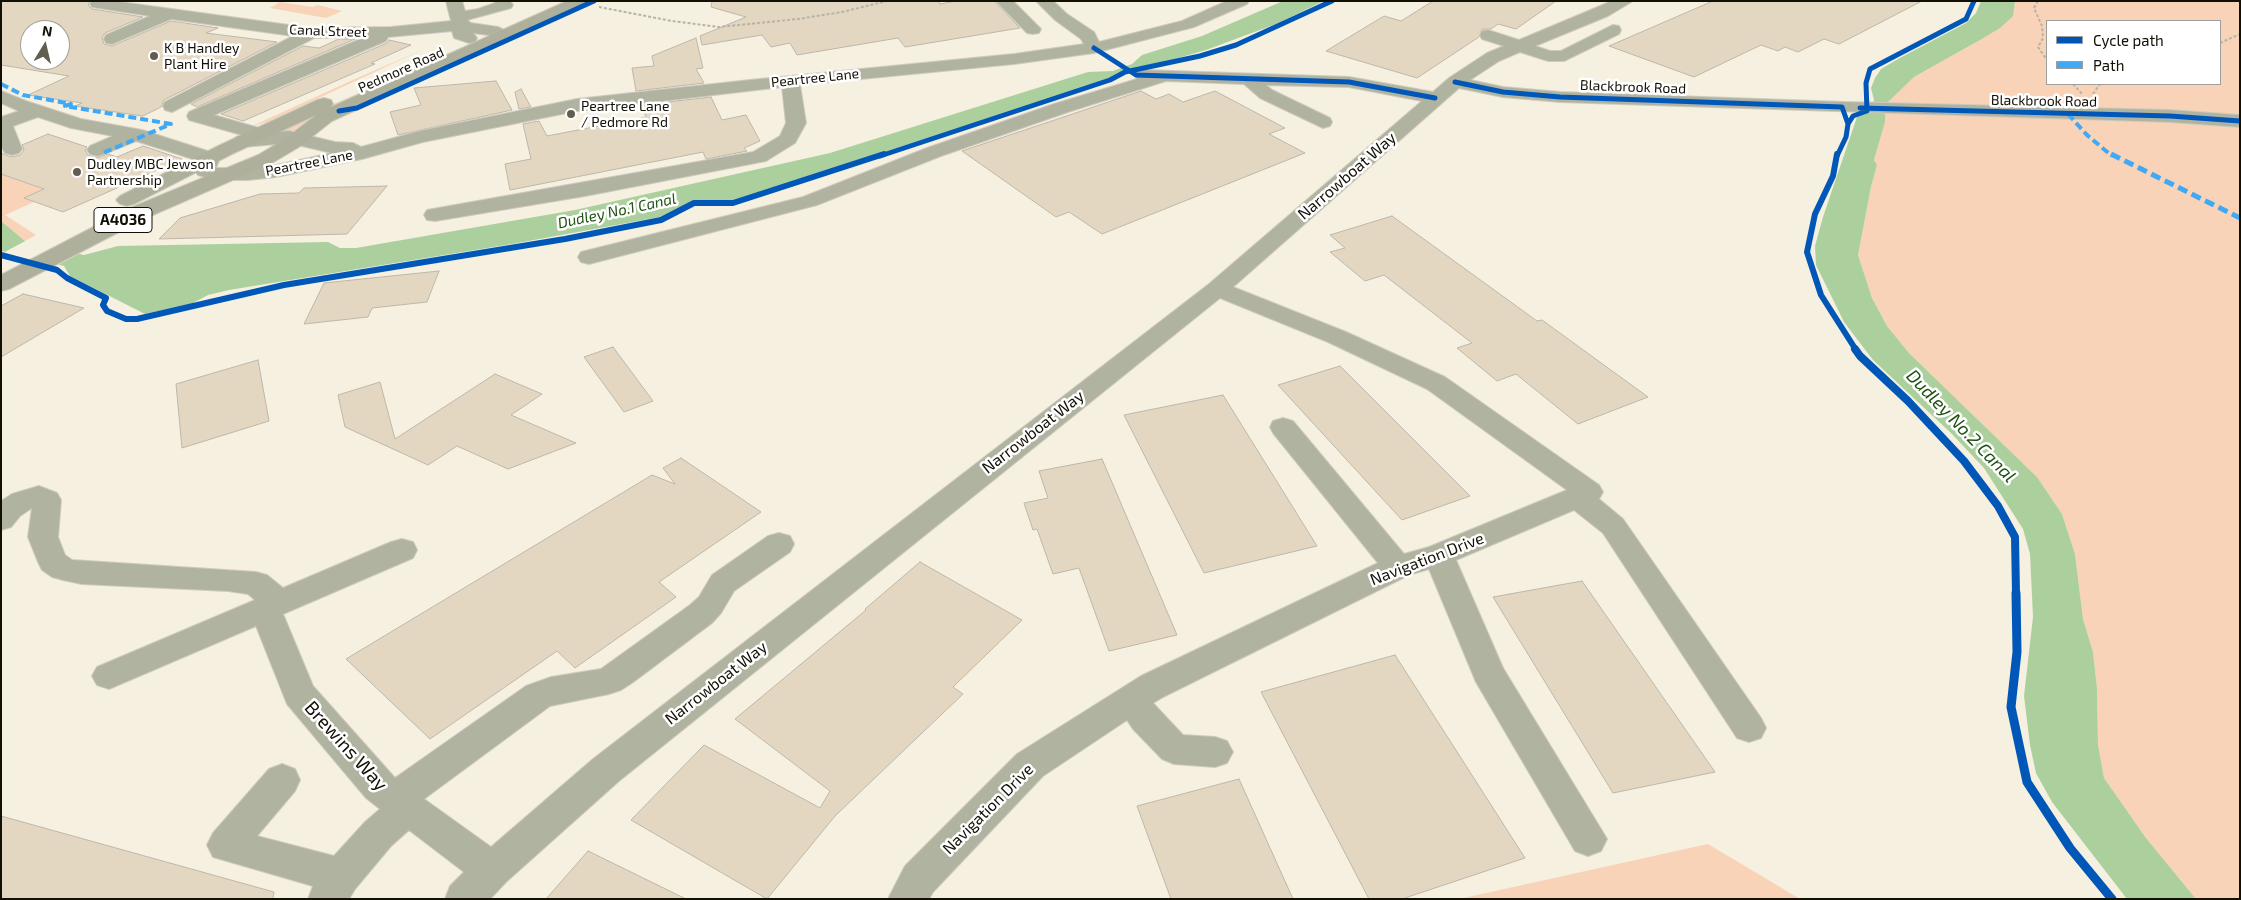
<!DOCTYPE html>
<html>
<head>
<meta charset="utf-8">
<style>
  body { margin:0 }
  #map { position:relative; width:2241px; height:900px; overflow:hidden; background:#f5f0df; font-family:"Exo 2",sans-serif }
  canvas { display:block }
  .frame { position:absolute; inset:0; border:2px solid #120f05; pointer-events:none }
  .legend { position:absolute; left:2046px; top:20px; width:175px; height:65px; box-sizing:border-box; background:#fff; border:1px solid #a09f9b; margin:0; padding:6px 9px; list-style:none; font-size:15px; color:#120f05 }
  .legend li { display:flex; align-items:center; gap:10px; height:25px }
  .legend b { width:25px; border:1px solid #a09f9b }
  .north { position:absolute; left:20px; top:20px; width:50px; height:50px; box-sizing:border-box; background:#fff; border:1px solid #a09f9b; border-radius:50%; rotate:9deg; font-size:14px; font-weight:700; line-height:20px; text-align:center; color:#120f05 }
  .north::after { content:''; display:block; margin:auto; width:18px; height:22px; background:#615e51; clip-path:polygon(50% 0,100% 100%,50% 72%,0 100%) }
</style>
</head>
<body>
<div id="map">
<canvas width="2241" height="900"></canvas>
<div class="frame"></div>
<ul class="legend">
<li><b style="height:6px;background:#0057b8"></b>Cycle path</li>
<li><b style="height:6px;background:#3fa9f5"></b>Path</li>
</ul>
<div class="north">N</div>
</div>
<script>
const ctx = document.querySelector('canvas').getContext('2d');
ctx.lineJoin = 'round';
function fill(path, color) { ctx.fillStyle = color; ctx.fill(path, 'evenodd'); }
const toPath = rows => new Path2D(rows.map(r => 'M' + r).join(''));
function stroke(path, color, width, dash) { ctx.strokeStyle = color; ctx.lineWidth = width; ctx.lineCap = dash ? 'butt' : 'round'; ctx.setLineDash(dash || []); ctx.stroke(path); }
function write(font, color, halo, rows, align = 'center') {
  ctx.font = font + ' "Exo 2",sans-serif'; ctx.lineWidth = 5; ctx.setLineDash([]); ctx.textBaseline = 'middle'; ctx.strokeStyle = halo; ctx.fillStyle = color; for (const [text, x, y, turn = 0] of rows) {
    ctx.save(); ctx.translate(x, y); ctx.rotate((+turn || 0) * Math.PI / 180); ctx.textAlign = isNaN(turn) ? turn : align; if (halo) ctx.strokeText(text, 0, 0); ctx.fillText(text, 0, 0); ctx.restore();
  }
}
const green = toPath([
  [2015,1,2240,1,2240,899,2196,899,2146,838,2104,778,2098,745,2097,688,2093,652,2083,619,2075,554,2062,514,2037,477,1909,353,1887,326,1872,298,1858,255,1871,187,1877,165,1874,160,1885,122,1885,105,1914,77,1980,40,2015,5],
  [2047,21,2220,21,2220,84,2047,84],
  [280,2,313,7,318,5,342,11,326,18,270,8],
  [478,41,482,41,318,117,300,127,295,133,278,132,304,117],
  [422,50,267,122,252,126,355,79],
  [1,174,44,189,25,198,34,202,5,215,36,235,25,241,1,221],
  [1708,844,1800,899,1459,899]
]);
const water = toPath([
  [1283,1,1324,1,1276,24,1206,50,1168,61,1137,67,1102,82,735,200,695,200,660,217,512,244,229,290,208,295,191,304,145,314,70,276,64,266,1,251,1,221,25,241,84,255,118,246,328,242,340,248,356,248,575,210,830,153,1088,72,1113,71,1132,64,1142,55,1202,36],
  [1981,1,2015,1,2013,16,2000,28,1980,40,1914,77,1885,105,1885,122,1874,160,1877,165,1871,187,1858,255,1872,298,1887,326,1909,353,2037,477,2062,514,2075,554,2083,619,2093,652,2097,688,2098,745,2104,778,2146,838,2196,899,2127,899,2052,802,2036,773,2030,745,2024,696,2033,617,2030,554,2023,529,1984,468,1951,433,1873,360,1844,322,1816,265,1815,246,1823,217,1857,117,1871,112,1874,100,1871,88,1875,78,1881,69,1898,59,1966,23,1976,13]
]);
const pier = toPath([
  [29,239,82,252,54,267,1,254]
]);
const building = toPath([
  [1,1,90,1,88,5,92,9,143,17,105,33,102,38,104,44,112,46,171,21,218,28,206,33,277,42,164,100,161,107,143,116,75,106,82,103,28,95,69,76,1,65,1,1],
  [30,30,60,30,60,60,30,60,30,30],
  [712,1,939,1,940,4,957,1,994,1,1020,28,905,47,898,38,797,55,790,43,771,47,762,35,702,45,700,36,746,17,711,7,712,1],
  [1433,1,1556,1,1516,29,1498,24,1491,29,1482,29,1479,37,1417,78,1326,51,1384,16,1401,21,1433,1],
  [1713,1,1922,1,1839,44,1824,39,1798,52,1785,47,1778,51,1761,45,1694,77,1609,46,1713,1],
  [696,38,703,68,696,69,704,83,636,91,632,68,654,66,652,56,696,38],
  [339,39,355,39,197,107,191,104,303,46,319,48,339,39],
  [389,40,411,45,371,63,375,64,243,121,221,114,387,43,389,40],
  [496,81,512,110,398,135,390,112,421,105,414,88,496,81],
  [521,89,531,107,519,109,515,92,521,89],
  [1141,91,1156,99,1169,94,1183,102,1215,91,1285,128,1269,134,1305,153,1102,234,1069,212,1056,217,962,151,1141,91],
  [711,97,722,120,746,115,760,141,744,148,747,151,706,159,703,152,510,190,505,164,531,159,523,124,539,121,547,136,646,117,641,105,711,97],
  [48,134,87,147,85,150,88,155,96,158,108,154,117,157,143,146,182,159,63,212,24,198,44,189,1,174,1,153,11,157,20,155,24,150,22,145,48,134],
  [387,186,347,234,159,239,180,218,260,194,299,193,304,188,387,186],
  [1392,216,1537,321,1542,320,1648,397,1578,424,1516,374,1497,381,1457,348,1472,343,1384,275,1365,281,1330,252,1345,248,1330,235,1392,216],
  [439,271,427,302,372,308,368,317,304,324,324,283,439,271],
  [23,294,84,308,1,357,1,306,23,294],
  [613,347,653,401,624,412,584,357,613,347],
  [258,360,269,421,182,448,176,384,258,360],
  [1340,366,1470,496,1402,520,1278,385,1340,366],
  [495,374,542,394,511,415,576,443,508,469,457,446,428,465,345,427,338,395,380,382,395,439,495,374],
  [1223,395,1317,546,1204,573,1124,415,1223,395],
  [681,458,761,512,659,582,676,597,575,668,557,651,430,739,346,659,652,475,675,484,663,468,681,458],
  [1102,459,1177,635,1109,651,1079,568,1053,574,1037,529,1033,530,1024,503,1048,498,1039,471,1102,459],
  [920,562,1022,620,953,687,963,694,835,816,767,899,631,820,704,745,820,808,830,791,735,719,866,610,865,609,920,562],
  [1582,581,1715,772,1613,793,1493,597,1582,581],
  [1395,655,1525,858,1402,899,1369,899,1261,692,1395,655],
  [1239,779,1293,899,1171,899,1137,806,1239,779],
  [1,816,274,892,273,899,1,899,1,816],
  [588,851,686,899,546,899,588,851]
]);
const path = toPath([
  [2038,1,2034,8,2042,26,2043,38,2038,47,2047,60],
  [599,7,672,21,719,27,798,19,842,12,887,1],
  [2220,43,2240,34],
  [2073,84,2082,94],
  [2093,94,2100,84]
]);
const minor = toPath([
  [92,1,113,1,311,28,391,27,451,21,446,1,462,1,465,11,478,9,495,3,494,1,510,1,513,5,511,8,467,20,471,23,498,27,508,32,510,36,508,40,502,41,488,35,473,33,477,38,475,42,469,43,454,38,452,31,388,37,386,41,214,115,266,130,268,133,289,131,335,142,353,143,361,147,420,131,577,99,750,80,1014,54,1084,44,1081,39,1055,20,1036,1,1053,1,1067,14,1094,32,1099,42,1182,21,1227,1,1249,1,1247,4,1194,27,1094,53,1014,64,800,85,806,123,795,143,766,161,585,196,435,221,427,220,424,215,427,210,753,152,780,136,786,123,782,87,577,111,423,142,362,159,276,177,248,180,215,180,198,175,195,171,199,161,136,141,104,154,97,156,90,154,87,150,90,146,113,136,71,128,38,117,13,126,22,149,19,153,12,155,5,153,1,146,1,117,19,111,1,103,1,91,26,101,81,119,142,130,217,154,220,158,216,168,248,168,276,165,332,153,289,143,243,147,236,145,233,141,236,137,242,135,189,120,187,116,189,112,365,37,314,38,172,112,165,110,163,106,165,102,293,36,171,19,112,44,106,43,104,39,106,35,150,16,92,7,90,4,92,1],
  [996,1,1013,1,1041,29,1039,33,1033,34,1027,33,996,1],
  [1612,1,1633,1,1608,16,1535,46,1550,51,1561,51,1613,25,1619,26,1621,30,1619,34,1564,61,1548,61,1520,52,1499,61,1470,80,1503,87,1560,92,1844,102,2170,110,2240,115,2240,127,2170,122,1560,102,1503,97,1459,88,1233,287,1346,332,1445,377,1599,485,1603,492,1599,499,1623,519,1761,718,1766,728,1761,738,1749,742,1737,738,1603,533,1574,510,1456,560,1503,668,1607,839,1601,851,1588,856,1575,851,1476,682,1429,569,1409,575,1165,696,1153,703,1183,735,1215,737,1227,741,1233,752,1227,763,1215,767,1174,764,1162,759,1133,729,1127,720,1043,776,933,892,929,899,888,899,905,866,1017,754,1141,676,1378,563,1273,433,1270,427,1273,421,1283,418,1293,421,1404,554,1429,547,1567,490,1427,389,1328,342,1220,298,619,781,506,882,490,899,445,899,450,886,464,872,409,830,391,846,355,889,349,899,308,899,313,886,213,857,207,845,213,833,269,769,282,764,295,769,300,780,295,791,257,836,334,856,365,822,380,809,366,798,287,704,256,626,109,689,97,685,92,676,97,667,255,600,248,594,228,591,82,584,63,580,52,577,42,570,38,562,28,537,32,508,20,516,11,527,1,530,1,501,12,494,39,486,57,493,61,500,58,537,65,555,72,560,256,572,267,575,283,588,391,542,402,539,413,542,417,550,413,558,283,614,313,686,395,778,526,686,551,677,601,669,690,605,699,597,712,575,768,536,779,533,790,536,794,544,790,552,734,591,721,613,712,623,632,683,621,690,609,694,550,706,424,799,491,847,593,759,1209,284,1422,101,1349,87,1266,85,1272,90,1330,118,1332,122,1330,126,1323,128,1260,98,1244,84,1166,81,1068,112,941,156,817,205,589,264,581,262,578,257,581,252,803,197,927,148,1054,104,1137,79,1134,75,1137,71,1143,70,1349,77,1433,92,1449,78,1487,53,1504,46,1482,39,1480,35,1482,31,1488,30,1519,40,1612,1]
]);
const highway = toPath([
  [567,1,589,1,587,4,332,121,299,147,272,163,146,218,9,289,1,291,1,275,130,208,258,155,285,139,316,115,232,154,134,204,127,206,120,204,116,200,120,196,218,146,317,100,324,98,331,100,333,104,331,107,567,1]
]);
const quietFar1 = toPath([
  [1,84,23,95,71,104,65,106,171,124,103,153],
  [2068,114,2087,135,2112,156]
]);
const quiet = toPath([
  [2111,154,2240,218]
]);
const cyclewayFar3 = toPath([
  [1094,48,1136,75,1349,82,1435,98],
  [1455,82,1503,92,1560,97,1842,107,1848,124],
  [1860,108,2170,116,2240,121],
  [339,111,357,108,594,1],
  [880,156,1110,80,1125,72,1200,56,1236,45,1332,1],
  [1837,156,1846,137,1848,124,1853,116,1867,111,1866,83,1870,69,1966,19,1974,1]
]);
const cyclewayFar2 = toPath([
  [1837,154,1833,176,1815,214,1807,252,1821,295,1856,350],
  [1,255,57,270,67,278,106,298,103,305,107,311,126,319,137,319,284,285,565,239,661,220,694,203,733,203,884,154]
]);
const cyclewayFar1 = toPath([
  [1855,349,1860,356,1908,401,1964,461,1998,506,2015,537,2016,594]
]);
const cycleway = toPath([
  [2016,593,2017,652,2011,707,2027,782,2070,848,2112,899]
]);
const markers = [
  [154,56,5,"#615e51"],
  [571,114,5,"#615e51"],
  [77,172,5,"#615e51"]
];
const farStreetnames = [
  ["Canal Street",328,31,2],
  ["Pedmore Road",401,70,-24],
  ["Peartree Lane",815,78,-6],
  ["Blackbrook Road",1633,87,2],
  ["Blackbrook Road",2044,101,1],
  ["Peartree Lane",309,163,-11]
];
const farPoinames = [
  ["K B Handley",164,48],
  ["Plant Hire",164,64],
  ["Peartree Lane",581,106],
  ["/ Pedmore Rd",581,122],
  ["Dudley MBC Jewson",87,164],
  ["Partnership",87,180]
];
const farWaternames = [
  ["Dudley No.1 Canal",617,211,-12]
];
const shields = [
  [123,220,58]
];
const shieldNames = [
  ["A4036",123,220]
];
const streetNames = [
  ["Narrowboat Way",1347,176,-41],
  ["Narrowboat Way",1033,432,-38],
  ["Navigation Drive",1427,559,-21],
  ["Narrowboat Way",716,683,-38],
  ["Navigation Drive",988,809,-45]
];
const waterNames = [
  ["Dudley No.2 Canal",1961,426,46]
];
const nearStreetnames = [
  ["Brewins Way",346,746,48]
];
fill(green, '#f8d3b8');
fill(water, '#acd09d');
fill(pier, '#f5f0df');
fill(building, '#e4d7c2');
stroke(building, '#bdb7aa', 1);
stroke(minor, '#cfcbbe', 2);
stroke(highway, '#cfcbbe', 2);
stroke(path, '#b5b4a6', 2, [3, 2]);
fill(minor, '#b1b3a1');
fill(highway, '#afb09c');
stroke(quietFar1, '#3fa9f5', 4, [8, 4]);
stroke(quiet, '#3fa9f5', 5, [10, 5]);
stroke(cyclewayFar3, '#0057b8', 5);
stroke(cyclewayFar2, '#0057b8', 6);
stroke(cyclewayFar1, '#0057b8', 8);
stroke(cycleway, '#0057b8', 9);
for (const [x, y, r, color] of markers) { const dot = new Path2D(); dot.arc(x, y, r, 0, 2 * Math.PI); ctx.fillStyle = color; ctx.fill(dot); stroke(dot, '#fff', 2); }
write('14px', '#120f05', '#fff', farStreetnames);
write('14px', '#120f05', '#fff', farPoinames, 'left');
write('italic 15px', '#1f5112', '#fff', farWaternames);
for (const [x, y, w] of shields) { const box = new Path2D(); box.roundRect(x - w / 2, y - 12.5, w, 25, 4); ctx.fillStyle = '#fff'; ctx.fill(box); stroke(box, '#120f05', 1); }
write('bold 15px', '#120f05', null, shieldNames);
write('16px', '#120f05', '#fff', streetNames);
write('italic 18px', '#1f5112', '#fff', waterNames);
write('19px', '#120f05', '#fff', nearStreetnames);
</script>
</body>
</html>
